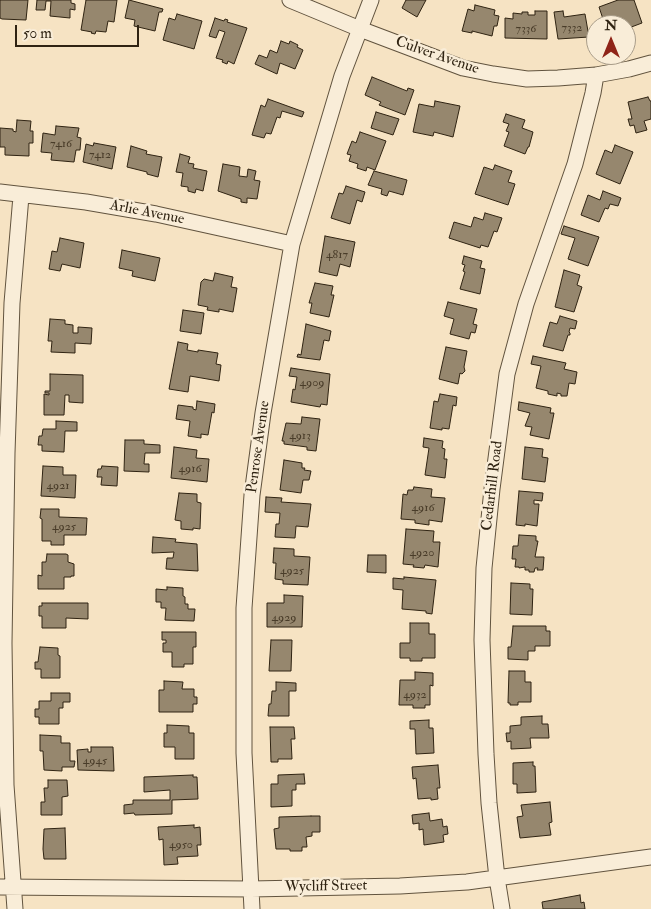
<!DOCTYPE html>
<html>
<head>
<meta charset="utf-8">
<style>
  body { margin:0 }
  #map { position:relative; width:651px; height:909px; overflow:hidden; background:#f6e3c3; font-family:"IM FELL Double Pica",serif }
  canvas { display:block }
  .north { position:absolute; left:586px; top:15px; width:50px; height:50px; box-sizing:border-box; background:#f9edd8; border:1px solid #a89c89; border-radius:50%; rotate:0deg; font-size:14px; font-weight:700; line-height:20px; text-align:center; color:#2f2312 }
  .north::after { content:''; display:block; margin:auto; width:18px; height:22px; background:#8f2418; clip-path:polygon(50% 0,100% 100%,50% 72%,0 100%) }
  .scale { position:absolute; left:15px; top:25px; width:124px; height:22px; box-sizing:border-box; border:2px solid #2f2312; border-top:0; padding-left:6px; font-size:15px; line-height:18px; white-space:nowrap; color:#2f2312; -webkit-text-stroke:4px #f9edd8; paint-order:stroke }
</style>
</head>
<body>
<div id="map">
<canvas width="651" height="909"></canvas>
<div class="north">N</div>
<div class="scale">50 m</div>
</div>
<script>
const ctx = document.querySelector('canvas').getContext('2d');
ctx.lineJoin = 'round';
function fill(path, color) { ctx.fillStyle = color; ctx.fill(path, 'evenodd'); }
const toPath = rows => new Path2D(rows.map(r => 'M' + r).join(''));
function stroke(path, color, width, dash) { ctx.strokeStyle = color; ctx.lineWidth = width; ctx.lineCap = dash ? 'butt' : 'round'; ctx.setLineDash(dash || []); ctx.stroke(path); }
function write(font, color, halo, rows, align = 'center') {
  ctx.font = font + ' "IM FELL Double Pica",serif'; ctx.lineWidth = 5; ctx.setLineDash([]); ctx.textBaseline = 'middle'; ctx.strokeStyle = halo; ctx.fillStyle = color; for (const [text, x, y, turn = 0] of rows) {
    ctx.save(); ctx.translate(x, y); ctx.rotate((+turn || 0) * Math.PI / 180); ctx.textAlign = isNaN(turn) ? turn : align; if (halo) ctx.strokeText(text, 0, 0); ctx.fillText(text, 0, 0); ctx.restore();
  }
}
const building = toPath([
  [0,0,28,0,26,20,2,19,0,18,0,0],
  [37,0,71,0,71,3,75,4,75,10,70,9,70,18,50,16,51,1,46,1,45,10,36,10,37,0],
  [86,0,117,0,114,22,108,21,106,32,96,31,95,34,91,33,92,32,81,30,86,0],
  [129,0,163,9,162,12,159,12,155,31,134,26,135,20,125,18,129,0],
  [406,0,426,0,417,17,402,8,406,0],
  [618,0,634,0,642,23,626,29,626,25,612,25,611,23,605,25,599,7,618,0],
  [475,5,495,10,494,15,499,16,497,26,494,26,492,36,472,31,472,33,462,31,468,9,474,11,475,5],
  [535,11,547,11,547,39,505,38,505,18,513,19,513,13,522,14,522,12,528,12,528,15,535,15,535,11],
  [563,11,564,17,585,14,589,37,558,39,554,12,563,11],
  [177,14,202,21,194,49,163,40,169,18,175,20,177,14],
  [215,18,224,21,225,19,228,20,227,22,247,28,234,64,228,61,227,64,222,62,223,60,216,58,225,32,219,30,216,38,209,36,215,18],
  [281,41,289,44,290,41,298,45,297,47,303,50,295,69,280,63,277,74,255,64,259,55,267,58,270,50,277,53,281,41],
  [372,77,407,91,408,88,414,90,405,115,379,105,381,102,365,95,372,77],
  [648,97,650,101,651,101,651,119,644,121,647,130,636,133,634,125,630,126,628,119,632,119,628,102,648,97],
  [268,99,304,112,302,117,282,111,280,118,277,117,271,134,266,133,264,138,252,135,261,105,265,107,268,99],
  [435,101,460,106,453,137,434,132,433,136,413,132,419,104,434,107,435,101],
  [376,112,399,119,393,135,371,128,376,112],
  [506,114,525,120,522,128,533,132,529,147,528,147,525,154,504,146,509,132,506,131,509,124,503,122,506,114],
  [17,120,31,121,30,131,33,131,33,143,29,143,29,156,5,155,5,147,0,147,0,128,13,129,13,131,16,132,17,120],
  [56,126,79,128,77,137,81,138,80,150,76,150,74,162,51,160,52,153,41,152,43,133,55,135,56,126],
  [360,132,386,141,375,170,367,167,366,171,357,168,358,164,349,161,351,155,347,154,352,141,356,143,360,132],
  [94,143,116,147,112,169,83,162,86,144,93,146,94,143],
  [615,145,633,152,620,184,596,174,605,150,612,153,615,145],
  [131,146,147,151,146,154,162,157,158,177,147,174,147,172,127,167,131,146],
  [180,154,190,157,188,163,194,164,193,168,207,171,203,191,196,189,195,193,188,191,188,187,181,186,183,173,176,172,180,154],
  [223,164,240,167,239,176,247,177,248,169,256,171,254,180,260,181,257,199,247,198,247,203,241,202,241,199,218,191,223,164],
  [495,165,512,171,508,182,515,184,508,205,475,194,484,167,493,170,495,165],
  [374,171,407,180,403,195,389,191,387,196,381,194,382,189,368,185,374,171],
  [346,186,365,192,362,202,357,200,350,224,331,218,339,193,343,194,346,186],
  [603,191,621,198,618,206,610,204,608,209,605,208,599,222,581,215,588,195,600,200,603,191],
  [485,213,502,218,497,232,494,231,488,247,481,245,480,248,449,238,454,222,471,227,474,217,483,220,485,213],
  [564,226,599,237,588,266,568,259,575,238,561,234,564,226],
  [325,236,355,242,350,267,340,264,337,276,319,272,325,236],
  [60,238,84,243,80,268,62,264,60,271,49,269,52,251,57,252,60,238],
  [122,250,160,258,155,281,132,276,133,271,119,268,122,250],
  [464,256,482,261,480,268,485,269,480,294,460,289,465,272,463,271,465,265,462,264,464,256],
  [564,270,580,275,577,285,582,287,574,312,555,307,564,270],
  [215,273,233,277,231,287,237,288,233,312,219,309,219,312,207,310,208,307,198,305,201,282,204,279,213,281,215,273],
  [315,283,333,286,331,295,334,295,329,317,310,313,312,303,309,303,315,283],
  [448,302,477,309,473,324,477,325,475,333,471,332,469,339,450,334,454,319,444,316,448,302],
  [183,310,204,313,201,334,180,331,183,310],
  [560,316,577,321,575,329,570,328,569,332,570,333,570,335,568,335,563,351,543,346,550,322,557,324,560,316],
  [50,319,65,320,65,324,73,325,73,333,78,333,78,327,92,328,91,344,75,343,75,353,51,352,52,341,48,341,50,319],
  [306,324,331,331,329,341,324,340,320,360,297,357,298,354,301,355,306,324],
  [178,342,188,344,187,350,198,352,198,350,218,353,216,364,221,365,219,381,190,376,188,392,169,389,178,342],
  [446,347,467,351,464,367,465,371,462,374,460,373,458,384,439,379,446,347],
  [533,356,566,363,564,369,577,372,575,384,569,383,567,396,561,396,561,394,557,393,557,396,548,394,548,391,536,388,541,366,531,364,533,356],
  [291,368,330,374,327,405,321,404,320,407,291,402,293,389,295,390,297,377,289,376,291,368],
  [50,374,83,375,83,403,69,402,69,395,65,395,64,415,44,415,44,394,49,395,49,393,45,393,45,391,50,391,50,374],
  [440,394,457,397,456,406,453,405,449,429,442,428,442,430,430,428,434,401,438,402,440,394],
  [197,401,215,404,214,413,212,412,208,435,201,434,201,438,188,436,190,421,176,419,178,405,193,407,193,409,196,410,197,401],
  [519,402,551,408,550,413,554,413,549,439,530,435,532,427,525,426,530,413,518,410,519,402],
  [302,417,320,419,316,451,307,450,307,447,284,444,284,441,282,441,286,423,301,424,302,417],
  [56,421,77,422,77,431,65,431,64,452,42,451,42,445,38,445,39,436,42,436,43,429,56,429,56,421],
  [424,438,443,441,442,448,445,449,444,459,447,459,445,478,425,475,429,448,423,447,424,438],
  [125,440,144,440,144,444,160,445,160,453,145,453,144,464,149,464,149,472,124,471,125,440],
  [174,447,197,450,196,458,209,459,207,482,171,478,174,447],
  [525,447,543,449,542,457,548,458,545,482,522,479,525,447],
  [284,460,302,463,302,468,305,468,304,470,311,471,309,480,303,480,301,493,280,490,284,460],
  [43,466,63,467,63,475,76,475,75,498,41,496,43,466],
  [102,466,118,467,117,486,101,485,102,477,97,477,98,469,101,469,102,466],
  [414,487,432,489,431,497,445,498,442,522,429,520,429,525,415,523,415,520,401,519,403,494,407,495,408,490,413,490,414,487],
  [519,491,543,493,542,501,534,500,534,504,539,504,537,526,525,524,525,526,516,525,519,491],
  [179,493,197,494,197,502,201,503,200,529,193,528,193,530,181,529,181,521,175,520,179,493],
  [266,497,282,498,281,502,311,504,308,527,296,526,295,538,275,537,276,524,279,524,280,513,265,512,266,497],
  [41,509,59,509,59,517,87,518,86,535,64,535,64,545,51,545,51,541,42,541,42,519,40,518,41,509],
  [406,529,434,531,433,542,440,542,438,567,425,565,424,568,413,567,414,565,403,564,406,529],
  [519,535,536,536,536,541,538,541,535,557,544,557,543,570,537,570,538,568,535,568,534,572,529,572,529,570,525,570,525,567,519,568,519,567,515,567,516,559,512,559,513,546,518,546,519,535],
  [153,537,176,539,175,542,197,544,198,571,166,569,167,558,173,558,174,552,152,553,153,537],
  [274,548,294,549,294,556,310,557,308,585,283,584,283,580,275,579,276,563,273,563,274,548],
  [47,554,66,554,68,555,68,562,74,564,74,576,71,576,71,577,64,577,64,589,38,589,38,575,42,576,42,562,46,562,47,554],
  [368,555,386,555,386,573,367,572,368,555],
  [404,577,436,580,432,614,426,613,426,611,402,609,403,590,393,589,393,578,404,579,404,577],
  [511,583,530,584,530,589,533,589,532,615,510,614,511,583],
  [167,587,183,588,183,596,185,597,185,604,188,604,188,609,195,609,194,621,165,620,166,608,161,608,161,602,156,602,156,589,167,590,167,587],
  [284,595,303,596,302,627,267,627,267,603,284,603,284,595],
  [42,603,88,603,88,619,66,618,66,628,42,628,42,616,39,616,39,606,42,606,42,603],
  [410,623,429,623,429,634,435,634,435,658,422,658,422,661,410,661,410,658,400,658,400,643,410,643,410,623],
  [513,626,546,626,546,631,550,631,550,646,535,646,535,651,528,651,528,660,508,659,508,647,511,647,513,626],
  [162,632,196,632,196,647,193,647,193,664,184,664,184,667,172,667,172,652,163,652,163,643,166,643,166,640,162,640,162,632],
  [271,640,292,640,291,671,269,671,271,640],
  [40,647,58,648,58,655,60,656,60,678,41,678,41,669,35,669,35,662,38,662,40,647],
  [509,671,525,671,525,682,531,682,531,702,518,702,518,705,510,705,510,703,508,703,509,671],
  [415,672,433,673,433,686,430,685,430,705,425,705,425,708,413,708,413,705,399,705,400,680,415,680,415,672],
  [164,681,183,682,182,689,194,689,194,697,197,697,197,704,193,704,193,712,159,712,159,690,164,690,164,681],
  [276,682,296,683,296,691,289,691,289,716,268,716,269,704,271,704,272,691,276,691,276,682],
  [51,693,70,693,70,702,63,702,63,708,59,708,59,724,39,724,39,717,35,717,35,709,39,709,39,701,51,701,51,693],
  [542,716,542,724,548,724,549,738,530,738,531,748,511,749,511,741,507,742,506,733,510,733,510,726,521,725,521,717,542,716],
  [429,720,429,728,433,728,434,753,416,754,415,729,410,729,410,721,429,720],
  [167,725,189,726,189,733,194,733,194,759,175,759,175,747,164,747,164,733,167,733,167,725],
  [270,727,294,727,295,739,291,739,292,759,278,759,278,762,271,762,270,727],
  [40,735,61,736,61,743,70,743,70,761,75,761,74,767,62,767,62,771,44,770,43,751,40,751,40,735],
  [91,747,113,747,114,771,78,770,77,750,88,749,88,752,91,752,91,747],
  [533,762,533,766,535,766,536,792,517,793,517,784,513,784,513,763,533,762],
  [438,765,440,788,437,788,438,799,431,800,431,798,418,799,416,778,413,779,412,767,438,765],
  [304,774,305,784,296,784,296,790,292,790,292,806,271,807,271,784,278,784,278,775,304,774],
  [193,775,193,777,197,777,198,799,172,800,172,814,135,815,134,813,124,814,124,805,133,804,133,800,170,800,170,790,144,792,144,777,193,775],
  [48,780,67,780,68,796,62,797,62,815,41,815,41,802,45,802,44,788,48,788,48,780],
  [550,802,552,822,549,823,551,835,520,838,517,817,523,816,521,805,550,802],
  [429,813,430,821,442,819,443,827,447,826,448,834,443,835,444,842,424,845,423,829,419,830,419,823,413,824,412,815,429,813],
  [311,816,320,816,320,832,312,832,312,836,306,837,307,847,302,847,302,851,290,851,290,849,276,849,274,829,279,828,279,817,311,816],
  [194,825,194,828,200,827,201,845,197,845,198,856,177,857,178,864,164,865,163,839,159,840,158,827,194,825],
  [65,828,66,859,44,859,43,849,44,829,65,828],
  [580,895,581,903,584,902,585,909,543,909,542,902,580,895]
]);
const street = toPath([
  [290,0,360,29,463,68,493,74,527,79,558,78,596,75,629,69,651,63],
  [0,192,86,202,156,214,292,244],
  [0,887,251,889,400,886,467,882,651,857],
  [15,909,6,785,4,643,7,453,12,303,21,196],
  [252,909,244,753,244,608,252,495,263,413,292,244,342,76,371,0],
  [502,909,497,878,489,803,486,754,482,640,484,568,492,489,507,374,526,304,575,164,593,93,596,75]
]);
const numberNames = [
  ["7332",572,28],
  ["7336",526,29],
  ["7416",61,144],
  ["7412",100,155],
  ["4817",337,255],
  ["4909",312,383],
  ["4913",300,436],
  ["4916",190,469],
  ["4921",58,486],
  ["4916",423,508],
  ["4925",64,527],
  ["4920",422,553],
  ["4925",292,571],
  ["4929",284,618],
  ["4932",415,695],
  ["4945",95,761],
  ["4950",181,845]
];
const streetNames = [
  ["Culver Avenue",437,56,19],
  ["Arlie Avenue",147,213,11],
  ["Penrose Avenue",259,447,-82],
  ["Cedarhill Road",493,486,-83],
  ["Wycliff Street",326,887,-1]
];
fill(building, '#96876e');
stroke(building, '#2f2312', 1);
stroke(street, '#61533e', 17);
stroke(street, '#f9edd8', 15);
write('12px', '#493c29', null, numberNames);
write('15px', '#2f2312', '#f9edd8', streetNames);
</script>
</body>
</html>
